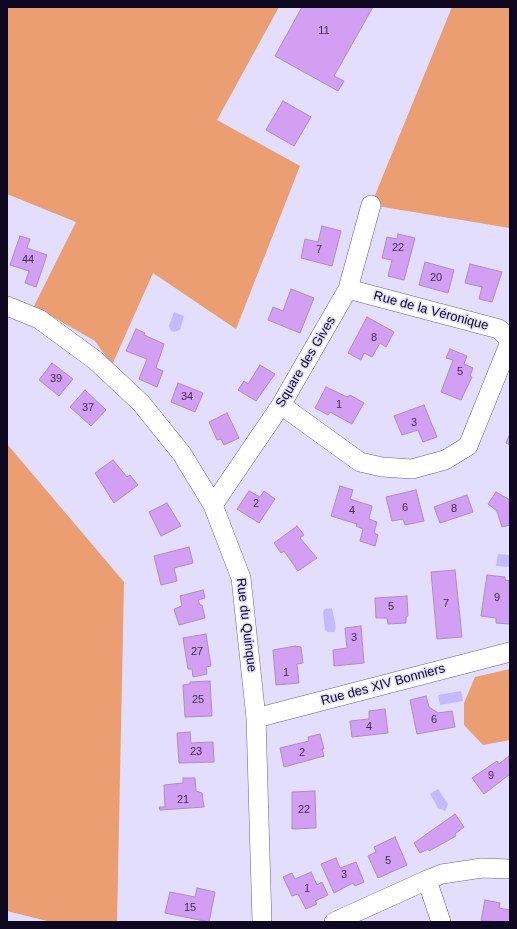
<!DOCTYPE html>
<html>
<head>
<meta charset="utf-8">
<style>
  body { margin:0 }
  #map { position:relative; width:517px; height:929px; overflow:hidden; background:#e2defb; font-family:Helvetica,sans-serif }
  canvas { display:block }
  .frame { position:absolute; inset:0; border:8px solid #0d071f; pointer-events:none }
</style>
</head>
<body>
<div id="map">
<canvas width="517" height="929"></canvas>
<div class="frame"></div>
</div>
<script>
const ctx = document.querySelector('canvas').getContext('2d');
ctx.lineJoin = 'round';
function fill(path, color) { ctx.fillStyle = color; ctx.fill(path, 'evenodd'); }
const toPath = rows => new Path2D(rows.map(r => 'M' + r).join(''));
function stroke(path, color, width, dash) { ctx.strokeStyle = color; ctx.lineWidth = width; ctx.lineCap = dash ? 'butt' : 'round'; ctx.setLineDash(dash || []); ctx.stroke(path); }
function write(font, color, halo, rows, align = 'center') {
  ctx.font = font + ' Helvetica,sans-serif'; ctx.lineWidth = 3; ctx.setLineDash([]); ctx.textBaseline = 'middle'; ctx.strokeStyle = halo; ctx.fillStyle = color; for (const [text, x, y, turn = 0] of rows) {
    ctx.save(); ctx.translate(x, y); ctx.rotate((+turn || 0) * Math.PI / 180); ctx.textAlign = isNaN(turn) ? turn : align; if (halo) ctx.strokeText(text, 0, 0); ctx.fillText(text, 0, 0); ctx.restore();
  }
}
const green = toPath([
  [7,7,279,7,217,120,300,166,236,329,153,273,112,365,95,341,34,306,76,222,7,194],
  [452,7,510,7,510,228,371,205],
  [7,444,124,582,117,922,51,922,7,911],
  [510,669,510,740,483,745,464,725,464,703,475,677]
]);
const water = toPath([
  [174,312,184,316,180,330,174,332,171,331,169,326],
  [498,554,510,555,510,567,496,566],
  [332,608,336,628,334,632,328,632,325,630,323,612,325,609],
  [461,691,463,701,440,705,438,695],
  [438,789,448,804,445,811,438,808,430,794]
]);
const building = toPath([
  [302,7,373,7,334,76,344,81,338,91,275,56,302,7],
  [283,101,311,117,294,146,266,130,283,101],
  [322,226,341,231,332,266,301,258,305,239,318,242,322,226],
  [398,234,415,238,404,280,388,276,392,260,382,258,387,237,397,239,398,234],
  [20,236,30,239,27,248,47,255,36,287,25,283,29,271,10,265,20,236],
  [425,262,454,270,448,293,419,285,425,262],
  [470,264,502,272,492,302,479,299,482,287,465,283,470,264],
  [291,289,314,298,300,333,268,320,273,307,283,311,291,289],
  [367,317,394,332,386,347,380,343,372,357,364,353,361,360,348,353,367,317],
  [136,329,145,333,144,335,164,344,156,368,163,371,157,387,139,379,147,359,126,351,136,329],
  [450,349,467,356,464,364,473,368,470,376,472,377,461,400,441,392,453,360,446,358,450,349],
  [52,363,73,379,59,396,39,380,52,363],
  [260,365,275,374,256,401,238,390,244,381,248,384,260,365],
  [178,383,203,393,195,412,171,402,178,383],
  [326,387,347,397,350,395,364,403,352,424,330,412,328,415,315,408,326,387],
  [85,390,106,410,91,426,70,407,85,390],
  [424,405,437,437,423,442,418,430,402,435,394,416,424,405],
  [227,413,239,438,224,445,221,439,217,440,209,422,227,413],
  [510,433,510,445,506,443,510,433],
  [113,460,127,477,130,475,138,485,114,503,95,473,113,460],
  [340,486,353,490,350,499,372,506,369,519,377,522,374,533,378,535,375,546,360,541,363,529,356,526,357,524,331,516,340,486],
  [416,490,424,521,405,525,403,519,392,521,386,497,416,490],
  [249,491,260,497,264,491,275,499,259,523,237,509,249,491],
  [496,492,510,500,510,525,502,527,497,511,488,504,496,492],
  [467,495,473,512,440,523,434,507,467,495],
  [167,503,181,526,161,536,149,512,167,503],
  [297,526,304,535,300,538,317,558,298,571,284,551,281,553,274,543,297,526],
  [189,547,193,563,174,568,177,581,161,585,154,556,189,547],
  [455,570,462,637,437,639,431,572,455,570],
  [487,575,505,577,505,580,510,581,510,624,496,623,496,618,481,616,487,575],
  [203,590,205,598,198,600,200,605,202,605,205,618,179,625,174,609,182,606,180,596,203,590],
  [407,596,408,616,406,617,406,623,388,624,387,618,376,618,375,598,407,596],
  [361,626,364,663,334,666,333,650,347,648,345,628,361,626],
  [206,634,211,666,206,667,207,674,193,677,192,669,188,669,183,638,206,634],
  [295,646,301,647,303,663,297,664,299,683,276,685,273,650,295,646],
  [210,681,212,716,185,717,183,685,190,684,190,682,210,681],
  [426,696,429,707,438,713,452,711,455,727,417,734,410,700,426,696],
  [385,709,388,733,352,737,350,721,369,719,369,711,385,709],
  [190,732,191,743,213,742,214,762,179,763,177,733,190,732],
  [320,734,324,749,322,749,324,756,284,767,280,748,309,741,308,737,320,734],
  [509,756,510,774,484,794,472,778,497,761,499,764,509,756],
  [183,778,195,778,196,791,202,793,204,807,160,810,159,807,165,807,164,785,183,783,183,778],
  [315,791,316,828,292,829,292,792,315,791],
  [455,814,464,827,455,834,456,836,429,851,428,849,420,853,414,843,455,814],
  [395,837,407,865,378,878,368,856,376,852,374,847,395,837],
  [336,858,340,868,356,862,364,882,355,886,353,883,334,893,321,864,336,858],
  [311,872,317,885,322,882,328,895,315,901,317,904,306,909,298,894,292,896,283,877,292,873,295,879,311,872],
  [197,888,215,892,209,922,165,913,170,892,195,897,197,888],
  [485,900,500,903,499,908,510,910,510,922,481,921,485,900]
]);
const minor = toPath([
  [348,289,499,329,510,340],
  [7,306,39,319,95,360,141,403,182,454,213,505,241,578,256,718,262,922],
  [281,405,360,462,382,467,412,469,445,460,468,446,510,342],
  [213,505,281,405,348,289,371,205],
  [256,718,510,652],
  [427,880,441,922],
  [334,922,427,880,442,874,482,868,510,869]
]);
const numberNames = [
  ["11",324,31],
  ["22",398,248],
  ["7",319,250],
  ["44",28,260],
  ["20",436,278],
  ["8",374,338],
  ["5",460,372],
  ["39",56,379],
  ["34",187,397],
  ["1",339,405],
  ["37",88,408],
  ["3",414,423],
  ["2",256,504],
  ["6",405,508],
  ["8",454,509],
  ["4",352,511],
  ["9",497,598],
  ["7",446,604],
  ["5",391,607],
  ["3",354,638],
  ["27",197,652],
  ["1",286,673],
  ["25",198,700],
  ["6",434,720],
  ["4",369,727],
  ["23",196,752],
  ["2",302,753],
  ["9",491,776],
  ["21",183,800],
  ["22",304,810],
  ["5",388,861],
  ["3",344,875],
  ["1",307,889],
  ["15",190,908]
];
const streetNames = [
  ["Rue de la Véronique",431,311,15],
  ["Square des Gives",306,362,-59],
  ["Rue du Quinque",246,625,83],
  ["Rue des XIV Bonniers",383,685,-15]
];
fill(green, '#ea9e71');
fill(water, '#c5bafe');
fill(building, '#d29ff2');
stroke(building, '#b08ac9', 1);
stroke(minor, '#6b5e9e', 20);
stroke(minor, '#fff', 19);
write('11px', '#3e2d54', null, numberNames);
write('13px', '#0d071f', '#e2defb', streetNames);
</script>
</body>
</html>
